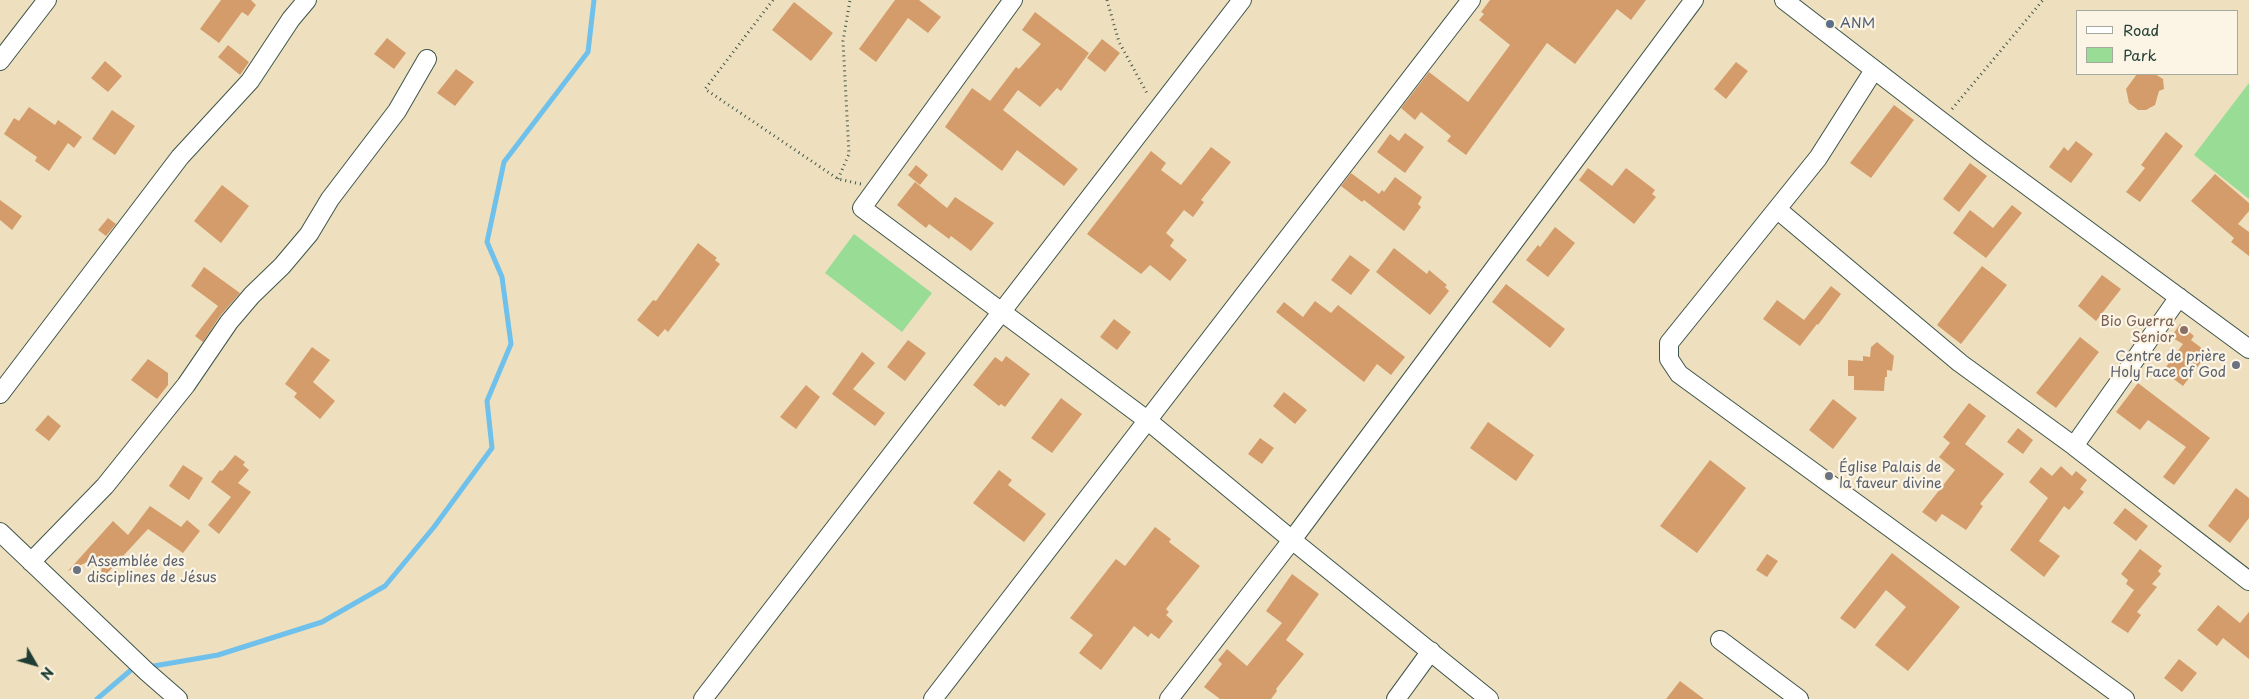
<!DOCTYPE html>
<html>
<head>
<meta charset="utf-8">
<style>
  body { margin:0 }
  #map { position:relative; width:2249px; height:699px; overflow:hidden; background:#eee0bf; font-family:"Playpen Sans",sans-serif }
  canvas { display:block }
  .legend { position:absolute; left:2076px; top:10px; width:162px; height:65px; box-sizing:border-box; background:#fcf5e5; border:1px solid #a4ab9e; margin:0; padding:6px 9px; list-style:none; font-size:15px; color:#1f3d34 }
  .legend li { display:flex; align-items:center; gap:10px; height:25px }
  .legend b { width:25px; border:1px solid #a4ab9e }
  .north { position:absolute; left:10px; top:639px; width:50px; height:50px; -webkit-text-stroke:4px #fcf5e5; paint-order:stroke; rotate:128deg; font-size:14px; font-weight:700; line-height:20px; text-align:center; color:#1f3d34 }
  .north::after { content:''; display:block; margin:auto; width:18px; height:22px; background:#1f3d34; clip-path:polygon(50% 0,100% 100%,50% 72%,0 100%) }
</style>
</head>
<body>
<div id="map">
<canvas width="2249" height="699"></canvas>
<ul class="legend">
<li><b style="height:6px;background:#fff"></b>Road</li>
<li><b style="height:14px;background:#98dc95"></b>Park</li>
</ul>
<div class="north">N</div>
</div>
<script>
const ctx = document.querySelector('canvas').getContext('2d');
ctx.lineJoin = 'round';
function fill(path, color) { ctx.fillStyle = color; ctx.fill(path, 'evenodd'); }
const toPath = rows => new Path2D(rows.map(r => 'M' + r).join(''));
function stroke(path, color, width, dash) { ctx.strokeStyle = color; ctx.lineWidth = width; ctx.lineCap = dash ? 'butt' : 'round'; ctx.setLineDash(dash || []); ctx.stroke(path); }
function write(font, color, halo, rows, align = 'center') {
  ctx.font = font + ' "Playpen Sans",sans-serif'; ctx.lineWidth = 4.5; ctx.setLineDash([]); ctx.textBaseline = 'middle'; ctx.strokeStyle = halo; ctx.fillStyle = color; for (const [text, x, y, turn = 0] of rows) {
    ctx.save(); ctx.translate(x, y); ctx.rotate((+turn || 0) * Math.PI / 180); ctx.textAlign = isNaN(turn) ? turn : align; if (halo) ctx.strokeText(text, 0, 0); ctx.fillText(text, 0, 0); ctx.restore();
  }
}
const green = toPath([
  [2249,83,2249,199,2194,155],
  [854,234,932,293,902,332,825,273]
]);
const stream = toPath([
  [148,667,218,655,322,622,385,586,434,527,492,448,487,401,511,344,502,277,487,242,504,162,588,52,594,0],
  [97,699,131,670,137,669]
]);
const building = toPath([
  [221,0,251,0,256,5,248,16,242,12,219,43,200,29],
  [895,0,919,0,941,17,928,33,908,18,876,62,859,49],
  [1490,0,1646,0,1631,20,1617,9,1575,64,1547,43,1466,155,1447,141,1451,136,1421,112,1415,120,1401,108,1429,72,1468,102,1510,45,1479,20,1484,14,1481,12],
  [794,2,833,33,811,61,772,30],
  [1035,12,1089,53,1061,91,1057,88,1040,107,1018,90,1003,110,1078,169,1064,186,1017,150,1002,171,945,127,972,88,990,101,1016,67,1019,69,1041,44,1022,30],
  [387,38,406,53,394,69,374,54],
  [1102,39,1120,53,1105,72,1087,58],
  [228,45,249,62,240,75,218,57],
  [105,61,122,76,108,92,91,78],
  [1736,62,1748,71,1726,99,1714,89],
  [456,69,474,82,455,106,437,93],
  [2137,74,2155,74,2163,79,2164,89,2159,91,2155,105,2146,110,2138,110,2129,103,2126,89],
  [1894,105,1914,120,1871,178,1850,163],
  [29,107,55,125,58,120,82,137,74,148,68,143,49,171,35,161,37,157,4,134,14,118,19,121],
  [112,110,135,126,115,155,92,139],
  [2166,132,2183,146,2140,202,2126,192,2145,168,2141,165],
  [1405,133,1424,147,1405,173,1377,152,1390,134,1399,141],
  [2076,141,2093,154,2071,183,2049,167,2064,147,2068,151],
  [1211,147,1231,162,1201,200,1204,202,1193,217,1184,210,1166,233,1174,240,1170,246,1187,260,1170,281,1150,265,1141,274,1087,234,1151,151,1166,163,1161,170,1181,185],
  [1970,163,1987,176,1959,212,1943,199],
  [916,165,928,175,920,185,908,175],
  [1588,168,1612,186,1626,168,1655,190,1652,194,1656,197,1634,224,1579,180],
  [1351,173,1379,194,1382,190,1384,192,1395,177,1422,197,1418,204,1421,207,1404,231,1364,200,1362,202,1341,186],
  [2215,174,2249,203,2249,211,2238,224,2249,232,2249,256,2231,242,2234,238,2191,201],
  [915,182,947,208,955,197,994,223,971,251,951,236,949,239,929,224,926,228,897,205],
  [222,185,249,206,221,243,194,221],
  [0,200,22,216,12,230,0,220],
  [2012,205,2022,213,1986,258,1953,233,1970,210,1993,228],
  [108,218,116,224,106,236,98,230],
  [1555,227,1575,243,1548,277,1526,260,1538,245,1540,247],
  [698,243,717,258,715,260,720,264,668,332,665,329,658,337,637,320,653,300,656,301],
  [1394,248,1427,274,1429,270,1447,285,1445,287,1449,291,1430,315,1376,272],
  [1350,255,1370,270,1351,295,1331,280],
  [1982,266,2007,285,1961,344,1937,325],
  [204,267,240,293,220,316,203,342,195,336,218,306,191,286],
  [2102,275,2121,289,2096,321,2078,306],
  [1506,284,1565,329,1550,348,1492,302],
  [1831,286,1841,294,1818,325,1817,324,1800,346,1763,319,1777,300,1804,320],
  [1315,301,1331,313,1338,305,1405,357,1391,375,1377,364,1364,382,1276,312,1284,302,1303,317],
  [1114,319,1131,332,1117,350,1100,337],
  [2180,324,2194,336,2191,340,2208,353,2183,386,2163,371,2183,344,2171,337],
  [2080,337,2099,352,2056,408,2036,393],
  [908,340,926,353,905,381,887,367],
  [1877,342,1894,356,1892,371,1887,370,1887,377,1885,377,1884,391,1854,390,1854,376,1848,376,1848,360,1863,361,1863,356,1870,357,1871,347],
  [312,347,330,360,313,382,335,401,320,419,294,397,297,393,285,384],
  [862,352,875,363,853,389,885,413,875,426,832,394],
  [1006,356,1030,374,1005,407,1001,404,999,406,973,385,995,357,1002,362],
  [148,359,168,373,168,385,157,399,131,380],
  [2138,383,2210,438,2174,485,2163,477,2186,447,2148,420,2140,430,2116,412],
  [806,385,820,397,796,429,780,417],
  [1284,392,1307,410,1295,424,1273,406],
  [1061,398,1082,414,1052,453,1031,438],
  [1833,399,1857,418,1833,449,1809,430],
  [1969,403,1986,416,1965,444,2004,474,1980,504,1983,506,1966,530,1942,514,1936,522,1922,512,1955,470,1939,457,1950,443,1943,437],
  [48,415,61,426,49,441,35,430],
  [1488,422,1534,455,1516,481,1470,448],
  [2018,428,2033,440,2023,454,2007,442],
  [1260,438,1274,448,1262,464,1248,454],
  [235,455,245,462,243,465,249,470,238,483,251,492,219,534,208,525,231,497,211,482,220,470,222,471],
  [1710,460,1746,488,1697,553,1660,526],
  [183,465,203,478,189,500,169,486],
  [2061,466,2072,476,2076,471,2087,480,2080,489,2084,492,2069,510,2064,506,2039,541,2060,556,2044,577,2010,550,2048,498,2029,482,2041,467,2052,476],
  [999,470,1012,480,1008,485,1046,514,1024,542,973,503],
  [2236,488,2249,498,2249,518,2230,543,2208,526],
  [150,506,181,527,187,520,200,531,183,553,148,529,101,580,102,555,68,571,113,521,128,535],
  [2125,508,2148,526,2136,541,2113,523],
  [1155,527,1171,539,1169,542,1200,566,1166,609,1169,612,1166,615,1173,621,1159,639,1151,633,1148,637,1134,626,1101,670,1079,653,1093,635,1070,618,1116,559,1125,566],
  [2140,549,2162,566,2158,571,2161,574,2152,584,2157,587,2137,612,2141,615,2128,633,2111,622,2134,590,2126,584,2128,580,2121,574],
  [1892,553,1960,607,1908,671,1875,645,1906,607,1886,590,1855,629,1840,618],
  [1767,554,1778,561,1767,577,1756,570],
  [1292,574,1319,594,1286,640,1304,654,1276,689,1277,691,1271,699,1220,699,1204,687,1222,664,1218,660,1227,649,1247,666,1282,623,1266,611],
  [2218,605,2240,623,2249,612,2249,659,2223,638,2217,646,2197,630],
  [2179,659,2197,673,2182,692,2164,678],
  [1680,681,1704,699,1666,699]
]);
const path = toPath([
  [773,0,705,89,838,179,861,184],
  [1107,0,1119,42,1148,95],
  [1952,109,2043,0],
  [838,179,849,154,843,41,850,0]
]);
const minor = toPath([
  [1013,0,862,208,1147,420,1292,540,1169,699],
  [1784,0,1980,151,2249,349],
  [0,61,47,0],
  [1874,70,1818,158,1669,343,1669,359,1679,374,2125,699],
  [1778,210,1960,363,2074,446,2249,581],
  [0,394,180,157,250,81,291,19,307,0],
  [2074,446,2179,297],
  [0,532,147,672,178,699],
  [31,562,105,486,186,385,229,322,252,295,282,266,309,234,330,199,397,111,427,59],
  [1720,640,1799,699],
  [703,699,1242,0],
  [933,699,1471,0],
  [1396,699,1431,651],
  [1489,699,1292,540,1694,0]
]);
const markers = [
  [1830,24,5,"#5c6f8a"],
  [2184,330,5,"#8d6e63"],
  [2236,365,5,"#6b7280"],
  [1829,476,5,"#6b7280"],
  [77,570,5,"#6b7280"]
];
const serviceNames = [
  ["ANM",1840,24]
];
const educationNames = [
  ["Bio Guerra",2174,322],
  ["Senior",2174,338]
];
const worshipNames = [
  ["Centre de prière",2226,357,"right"],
  ["Holy Face of God",2226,373,"right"],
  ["Église Palais de",1839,468],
  ["la faveur divine",1839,484],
  ["Assemblée des",87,562],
  ["disciplines de Jésus",87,578]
];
fill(green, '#98dc95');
stroke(stream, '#6fc1eb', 5);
fill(building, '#d49c6b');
stroke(minor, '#3e5549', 20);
stroke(path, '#3e5549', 3, [1, 4]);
stroke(minor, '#fff', 18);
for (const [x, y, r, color] of markers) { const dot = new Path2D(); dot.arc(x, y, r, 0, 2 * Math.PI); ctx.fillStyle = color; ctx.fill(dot); stroke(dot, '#fcf5e5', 2); }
write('14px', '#4e5e75', '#fcf5e5', serviceNames, 'left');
write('14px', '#785e54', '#fcf5e5', educationNames, 'right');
write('14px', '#5b616d', '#fcf5e5', worshipNames, 'left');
</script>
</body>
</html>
